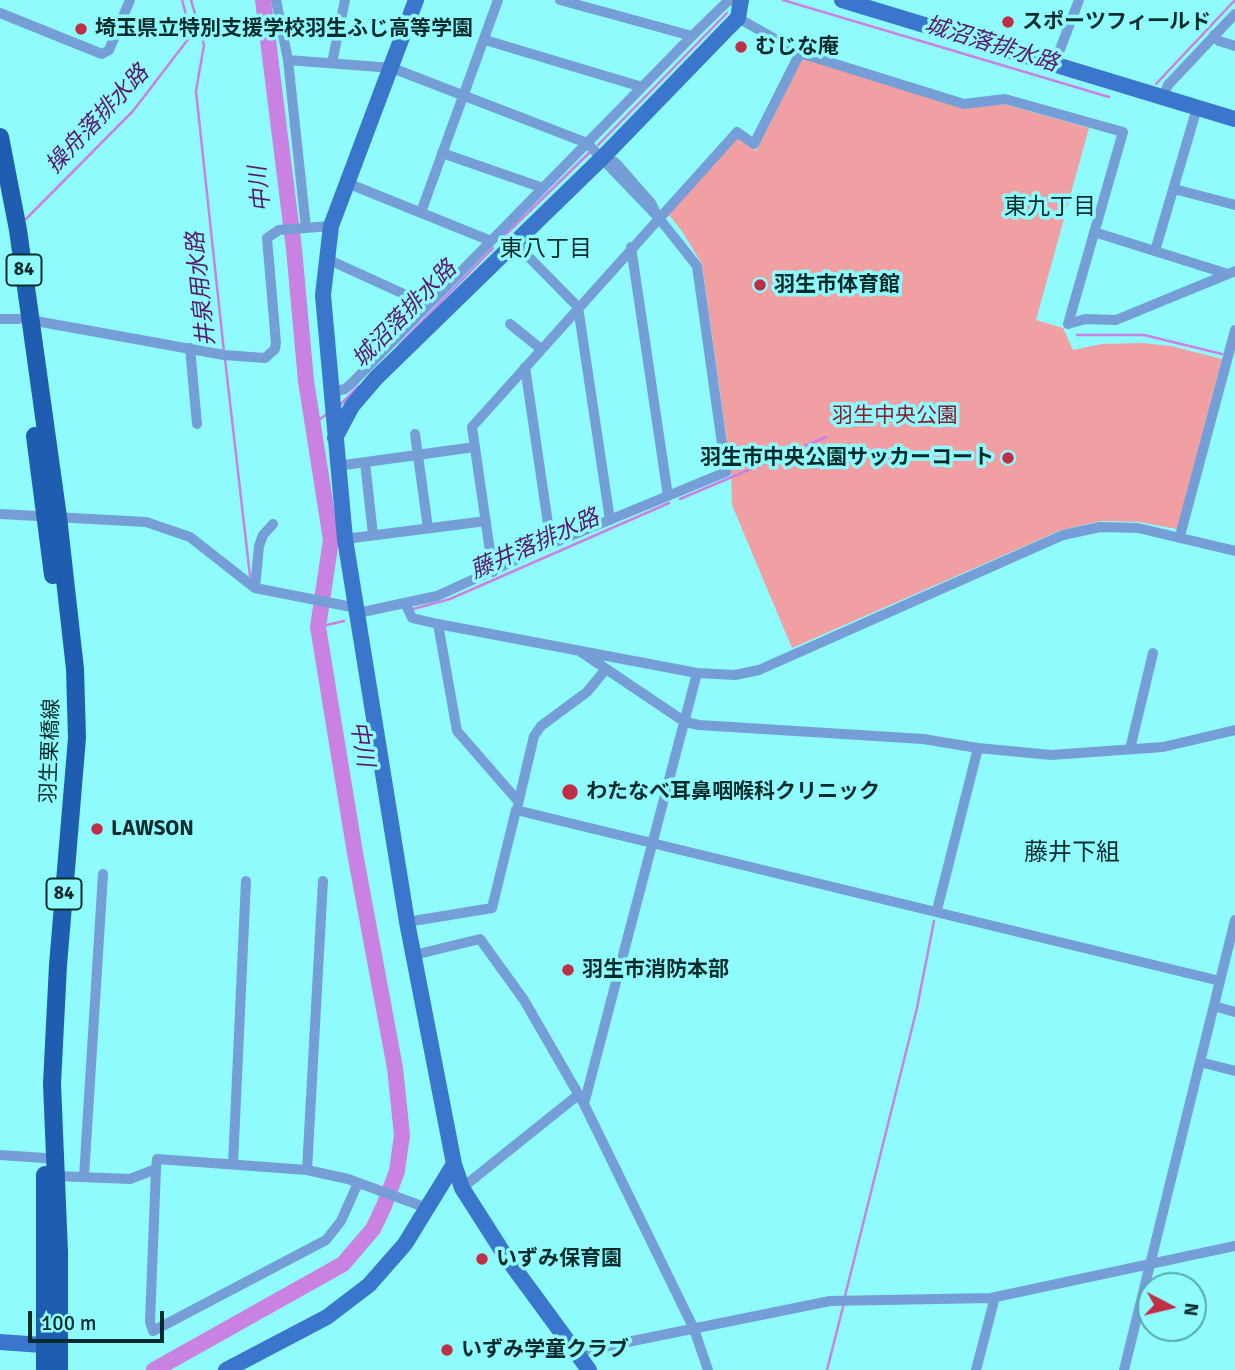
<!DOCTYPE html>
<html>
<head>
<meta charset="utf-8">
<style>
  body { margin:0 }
  #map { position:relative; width:1235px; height:1370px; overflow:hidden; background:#8ffbfd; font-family:Signika,sans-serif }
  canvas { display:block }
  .north { position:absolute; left:1137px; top:1272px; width:70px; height:70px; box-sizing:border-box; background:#8ffbfd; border:2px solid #58a8a9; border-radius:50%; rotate:97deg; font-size:19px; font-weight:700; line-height:28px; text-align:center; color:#062b2c }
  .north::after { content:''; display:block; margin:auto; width:24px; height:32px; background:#be2e45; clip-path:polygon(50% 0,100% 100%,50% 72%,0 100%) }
  .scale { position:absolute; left:28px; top:1311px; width:136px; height:32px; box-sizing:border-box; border:4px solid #062b2c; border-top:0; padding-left:9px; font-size:21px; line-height:24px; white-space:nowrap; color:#062b2c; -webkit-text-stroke:5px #8ffbfd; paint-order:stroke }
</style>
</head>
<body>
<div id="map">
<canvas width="1235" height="1370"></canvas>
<div class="north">N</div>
<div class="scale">100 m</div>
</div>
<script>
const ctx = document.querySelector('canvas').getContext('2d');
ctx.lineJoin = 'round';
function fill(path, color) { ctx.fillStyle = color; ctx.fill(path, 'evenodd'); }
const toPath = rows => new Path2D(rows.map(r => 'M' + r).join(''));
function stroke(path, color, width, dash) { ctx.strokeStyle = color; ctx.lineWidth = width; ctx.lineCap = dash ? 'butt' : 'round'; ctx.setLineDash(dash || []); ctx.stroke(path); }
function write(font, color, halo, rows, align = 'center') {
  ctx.font = font + ' Signika,"Noto Sans JP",sans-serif'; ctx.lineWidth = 7; ctx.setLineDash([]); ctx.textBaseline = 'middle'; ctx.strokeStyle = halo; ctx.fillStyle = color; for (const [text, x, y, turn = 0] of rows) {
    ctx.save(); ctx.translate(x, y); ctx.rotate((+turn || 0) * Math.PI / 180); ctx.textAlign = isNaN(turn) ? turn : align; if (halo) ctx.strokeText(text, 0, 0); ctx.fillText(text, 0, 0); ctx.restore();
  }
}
const green = toPath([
  [803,57,963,108,1004,104,1089,128,1036,320,1063,328,1073,350,1102,344,1142,343,1171,346,1222,359,1177,529,1139,522,1101,521,1061,530,792,648,732,505,731,470,702,264,682,231,668,214,738,137,756,151]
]);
const stream = toPath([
  [182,0,191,33],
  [191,0,204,45,196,91,224,352],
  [783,0,1109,97],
  [1156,84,1235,0],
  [598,145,727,13],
  [26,219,133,111,189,38],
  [499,241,590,152],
  [1077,335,1144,335,1222,354],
  [400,344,493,248],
  [225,359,250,576],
  [340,405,359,386],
  [312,425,327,414],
  [680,499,826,437],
  [413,609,450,599,669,503],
  [318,627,344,621],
  [845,1296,917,1008,934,921],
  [827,1370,844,1303]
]);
const river = toPath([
  [154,1370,343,1264,373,1229,384,1206,397,1171,402,1135,395,1068,355,853,318,627,331,540,306,381,294,249,263,0]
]);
const street = toPath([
  [276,0,288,60,392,68,587,143,658,217,651,203,615,162,603,157],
  [560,0,692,36,729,0,740,3],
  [0,13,102,54,109,50,130,0],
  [738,18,800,53,964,104,1005,99,1123,132,1068,324,1085,319,1116,320,1235,271],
  [1214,35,1219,41,1235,46],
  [485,40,642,87],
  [288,60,306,228],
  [332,63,345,0],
  [1054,65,1079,0],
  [1163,97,1168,85,1235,14],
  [442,153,543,188],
  [347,183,491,241,692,36],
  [1174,189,1235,205],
  [421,212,498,0],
  [1094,232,1228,274],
  [514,242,578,307,610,520],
  [631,247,668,496],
  [1155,251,1197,108],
  [327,259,428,305],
  [0,319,19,319],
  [30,320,224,355,265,358,275,349,276,343,267,238,279,230,331,226],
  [510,324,541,349],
  [190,348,197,424],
  [525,367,551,544],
  [331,392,345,389,351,384,491,241],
  [415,434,428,528],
  [365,462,373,535],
  [337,466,475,447],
  [0,514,146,522,190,537,255,588,357,608],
  [1180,536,1235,330],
  [345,539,486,521],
  [493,572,472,427,737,132,754,144,800,53],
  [255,588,259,546,263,535,273,524],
  [405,603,412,618,438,624,697,673,735,675,759,670,1063,535,1100,527,1138,528,1235,551],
  [358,613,437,596,551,544,726,472,697,266,658,217],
  [438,624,457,731,518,801],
  [581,652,685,722,699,725,923,739,978,748,1051,755,1163,747,1235,730],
  [1130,749,1153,653],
  [518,804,534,736,541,726,587,692,606,669],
  [937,910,978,748],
  [407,922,492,908,516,810,1220,981],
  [414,955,480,939,524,1000,584,1104,697,673],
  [1214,1006,1235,1012],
  [1200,1062,1235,1071],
  [584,1104,694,1329,708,1370],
  [0,1155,45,1158],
  [233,1164,246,881],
  [156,1169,150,1322,153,1331,326,1240,341,1221,358,1183],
  [307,1170,323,881],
  [56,1176,130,1179,156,1169,157,1159,307,1170,348,1179,427,1208],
  [84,1177,103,874],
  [462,1188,578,1095],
  [578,1352,830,1301,991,1298,1235,1246],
  [976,1370,995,1297],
  [1124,1370,1235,920]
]);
const secondary = toPath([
  [416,0,331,226,323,295,345,539,407,922,454,1164,462,1188,506,1257,589,1370],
  [842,0,1235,119],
  [335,438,352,406,376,378,603,157,729,27,738,18,741,0],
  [0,1342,56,1346],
  [226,1370,327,1317,369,1285,405,1244,454,1164]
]);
const primary = toPath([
  [0,137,18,230,58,517,75,669,77,738,58,965,52,1084,59,1252,59,1370],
  [35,436,53,575],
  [45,1175,45,1370]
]);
const markers = [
  [1008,22,7,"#be2e45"],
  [81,29,7,"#be2e45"],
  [741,47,7,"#be2e45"],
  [760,285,7,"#be2e45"],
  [1008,458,7,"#be2e45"],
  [570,792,9,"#be2e45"],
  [97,829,7,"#be2e45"],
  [568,970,7,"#be2e45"],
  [482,1259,7,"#be2e45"],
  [447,1350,7,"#be2e45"]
];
const shields = [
  [24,270,35],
  [64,894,35]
];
const shieldNames = [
  ["84",24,270],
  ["84",64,894]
];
const poiNames = [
  ["スポーツフィ一ルド",1022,22],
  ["埼玉県立特別支援学校羽生ふじ高等学園",95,29],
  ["むじな庵",755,47],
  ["羽生市体育館",774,285],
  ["羽生市中央公園サッカーコート",994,458,"right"],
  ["わたなべ耳鼻咽喉科クリニック",586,792],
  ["LAWSON",111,829],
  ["羽生市消防本部",582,970],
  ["いずみ保育園",496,1259],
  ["いずみ学童クラブ",461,1350]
];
const parkNames = [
  ["羽生中央公園",895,416]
];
const streetNames = [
  ["羽生栗橋線",51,751,-88]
];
const waterNames = [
  ["城沼落排水路",991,45,17],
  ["操舟落排水路",98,120,-47],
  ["中川",261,189,-96],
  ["井泉用水路",202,289,-96],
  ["城沼落排水路",405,315,-46],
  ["藤井落排水路",535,545,-24],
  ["中川",361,744,80]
];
const neighbourhoodNames = [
  ["東九丁目",1050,208],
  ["東八丁目",546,250]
];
const quarterNames = [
  ["藤井下組",1072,854]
];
fill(green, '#f0a0a3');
stroke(stream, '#c981e2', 2.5);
stroke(river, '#c981e2', 16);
stroke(street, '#759ed7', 10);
stroke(secondary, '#3a77cc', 16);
stroke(primary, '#1e5daf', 18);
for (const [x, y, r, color] of markers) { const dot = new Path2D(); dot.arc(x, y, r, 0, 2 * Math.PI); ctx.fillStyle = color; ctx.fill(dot); stroke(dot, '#8ffbfd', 2.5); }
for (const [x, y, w] of shields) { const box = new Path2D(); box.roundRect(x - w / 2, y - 15.5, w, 31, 5); ctx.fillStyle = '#8ffbfd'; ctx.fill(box); stroke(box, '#062b2c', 2); }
write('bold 19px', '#062b2c', null, shieldNames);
write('bold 21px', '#062b2c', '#8ffbfd', poiNames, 'left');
write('21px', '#8c1a2f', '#8ffbfd', parkNames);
write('21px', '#062b2c', '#8ffbfd', streetNames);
write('italic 23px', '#5a176e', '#8ffbfd', waterNames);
write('23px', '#062b2c', '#8ffbfd', neighbourhoodNames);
write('24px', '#062b2c', '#8ffbfd', quarterNames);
</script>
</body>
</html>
